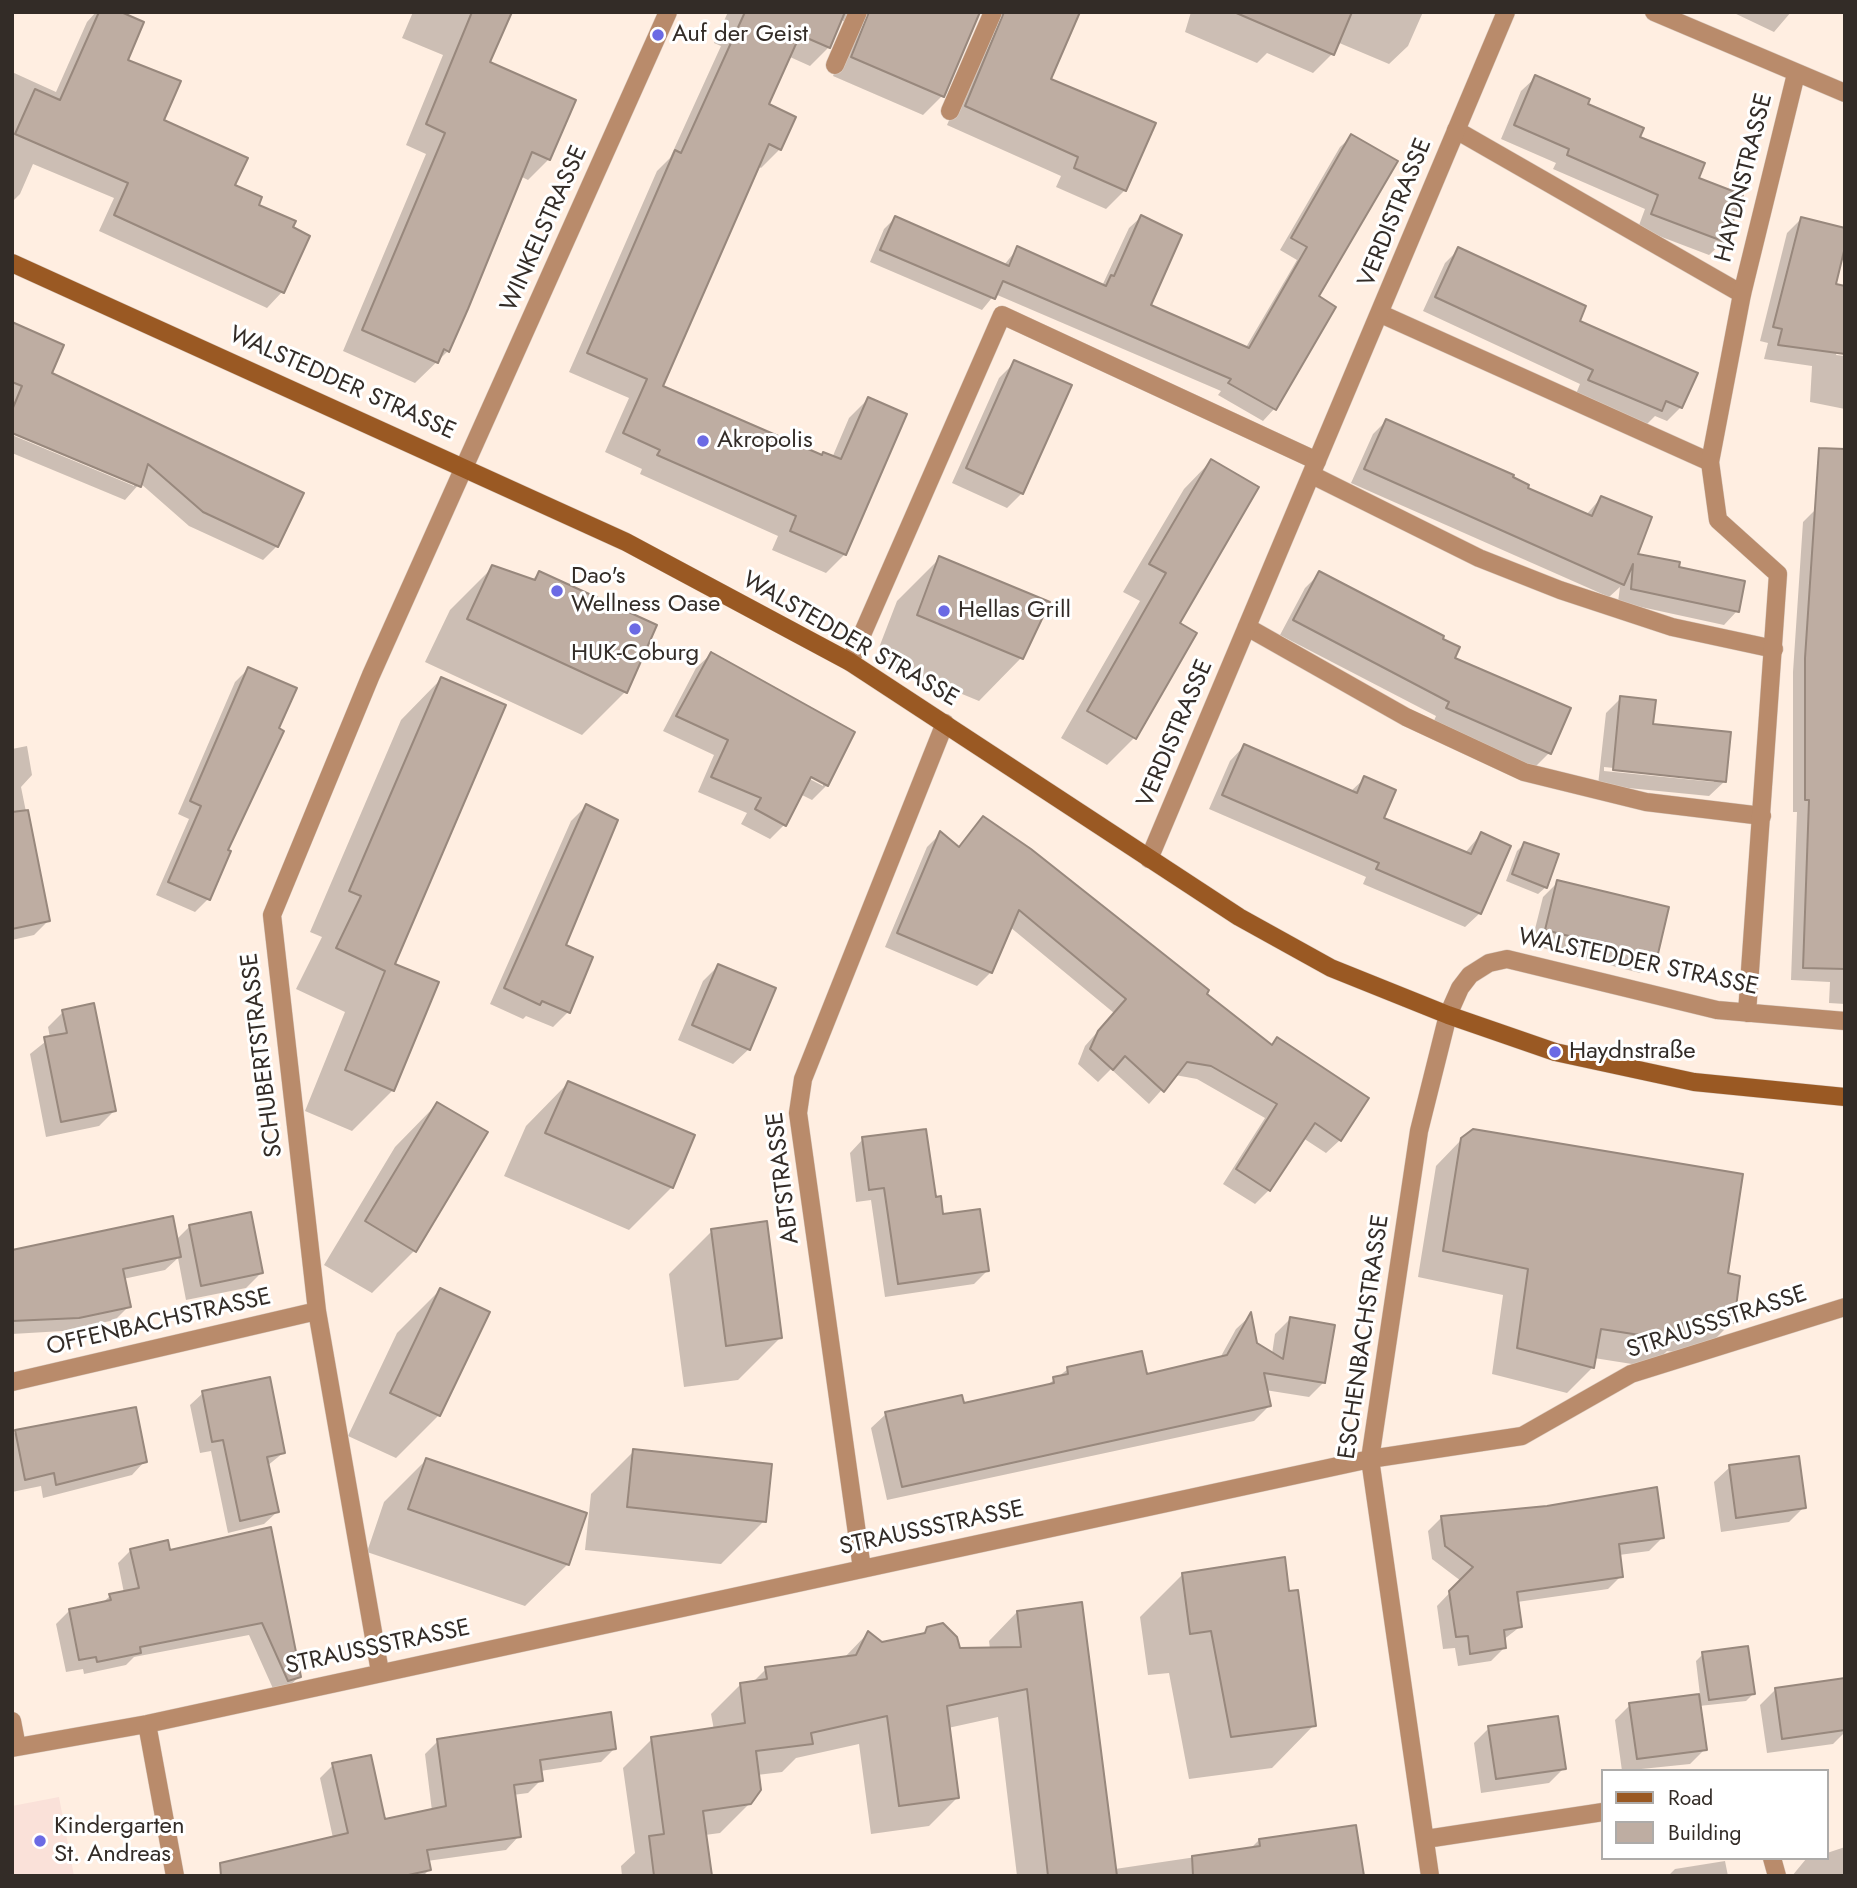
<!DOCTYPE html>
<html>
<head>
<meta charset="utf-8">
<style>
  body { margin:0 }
  #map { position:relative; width:1857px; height:1888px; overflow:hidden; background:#ffeee1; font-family:Jost,sans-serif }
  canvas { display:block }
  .frame { position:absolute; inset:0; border:14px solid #332c27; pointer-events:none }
  .legend { position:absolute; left:1601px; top:1769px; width:228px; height:91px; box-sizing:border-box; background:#fff; border:2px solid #adaba9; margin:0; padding:9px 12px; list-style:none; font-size:21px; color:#332c27 }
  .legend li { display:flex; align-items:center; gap:14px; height:35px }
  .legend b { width:35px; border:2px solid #adaba9 }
</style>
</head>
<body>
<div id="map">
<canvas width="1857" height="1888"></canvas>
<div class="frame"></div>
<ul class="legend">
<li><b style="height:9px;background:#9a5923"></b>Road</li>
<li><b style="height:19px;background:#beada2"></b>Building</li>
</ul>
</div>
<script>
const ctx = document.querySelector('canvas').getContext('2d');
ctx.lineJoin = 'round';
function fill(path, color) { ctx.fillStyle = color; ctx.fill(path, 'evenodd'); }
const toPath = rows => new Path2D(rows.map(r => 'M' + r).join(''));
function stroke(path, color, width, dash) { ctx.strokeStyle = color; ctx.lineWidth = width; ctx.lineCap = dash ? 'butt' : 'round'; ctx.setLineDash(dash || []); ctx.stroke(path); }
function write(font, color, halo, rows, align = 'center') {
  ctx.font = font + ' Jost,sans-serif'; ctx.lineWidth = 6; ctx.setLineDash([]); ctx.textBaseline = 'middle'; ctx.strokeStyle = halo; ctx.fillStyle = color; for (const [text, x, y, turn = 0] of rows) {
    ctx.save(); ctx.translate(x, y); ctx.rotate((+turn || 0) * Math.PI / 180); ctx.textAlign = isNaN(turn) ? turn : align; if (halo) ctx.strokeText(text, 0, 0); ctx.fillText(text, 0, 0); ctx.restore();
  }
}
const education = toPath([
  [59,1797,74,1876,12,1876,12,1806]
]);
const shadow = toPath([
  [96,12,117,12,125,61,162,121,256,205,282,292,267,308,99,231,114,198,33,164,20,194,12,202,12,72,56,92,87,22],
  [413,12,510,12,488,63,549,159,528,180,520,176,448,351,415,383,343,351,426,154,406,145,443,55,402,38],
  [728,12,941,12,942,96,923,115,833,76,850,36,849,25,842,20,829,47,810,66,790,57,766,105,780,149,761,168,757,166,660,387,821,456,832,458,849,418,868,399,845,554,826,573,772,550,778,536,640,474,642,469,605,452,629,398,569,372,657,171,670,158,721,46,714,43],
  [1001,12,1078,12,1049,80,1125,190,1106,209,1056,187,1061,176,947,125,974,62],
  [1191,12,1423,12,1408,46,1389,64,1337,42,1332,54,1313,73,1267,53,1257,63,1185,32],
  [1732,12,1791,12,1774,32],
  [1536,77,1638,138,1697,179,1724,241,1709,255,1638,228,1645,209,1553,169,1556,163,1501,139,1521,91],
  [1352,136,1316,297,1334,307,1274,409,1263,421,1218,395,1221,391,995,294,982,310,870,262,884,229,895,218,1004,265,1018,248,1102,286,1129,228,1141,217,1149,306,1245,349,1297,260,1280,250,1340,147],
  [1801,219,1833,285,1845,319,1836,355,1845,356,1845,409,1810,402,1812,366,1764,359,1768,343,1760,341,1787,233],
  [1459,249,1578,322,1681,407,1667,421,1655,416,1647,424,1576,394,1580,384,1423,311,1445,263],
  [12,324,49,374,277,546,263,560,189,526,140,483,125,500,12,453,12,435,134,486,134,482,12,431],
  [1014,363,1022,493,1007,508,952,483,999,378],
  [1386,421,1586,515,1601,498,1635,555,1677,569,1737,611,1724,625,1618,602,1620,587,1609,597,1351,483,1373,434],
  [1211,461,1134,738,1107,765,1061,738,1140,601,1123,592,1184,489],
  [1816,509,1845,512,1845,1004,1829,1003,1830,982,1791,980,1797,812,1793,812,1793,672,1803,522],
  [939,559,1021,658,979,701,875,658,897,601],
  [493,567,532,580,539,573,625,692,582,735,425,662,450,610],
  [1319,574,1453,658,1549,753,1535,767,1433,723,1436,716,1280,635,1305,588],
  [711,654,853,733,827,785,812,800,800,794,784,825,770,839,741,824,747,813,698,792,714,755,663,731,696,668],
  [804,772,823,782,823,786,802,775],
  [248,669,226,850,208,899,195,912,156,895,189,819,178,814,235,682],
  [441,679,393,965,393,1090,352,1131,305,1111,345,1012,296,989,322,937,310,932,401,720],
  [1621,698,1651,725,1725,781,1709,796,1598,785,1606,713],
  [1604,767,1714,778,1714,782,1604,771],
  [27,746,32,775,21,787,48,921,34,935,12,940,12,749],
  [1244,746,1350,792,1365,778,1382,819,1464,854,1481,834,1480,913,1465,927,1363,884,1366,877,1209,809,1230,761],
  [586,806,564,946,568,1012,553,1027,526,1016,523,1019,490,1004,571,821],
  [983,818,1271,1046,1277,1040,1340,1140,1326,1153,1303,1138,1269,1190,1255,1204,1223,1184,1265,1118,1197,1079,1175,1075,1149,1104,1111,1069,1098,1082,1078,1064,1085,1046,1114,1013,1010,927,991,972,977,986,885,947,927,847,940,834,957,848],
  [1524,844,1546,887,1538,894,1506,881,1517,851],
  [1558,882,1667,909,1655,958,1640,973,1531,945,1543,897],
  [718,966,749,1049,733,1064,678,1040,703,981],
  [63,1012,114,1111,99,1126,46,1137,30,1054,50,1038,48,1027],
  [568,1083,672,1187,629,1230,504,1176,526,1126],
  [437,1104,414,1251,372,1293,324,1265,395,1147],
  [863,1139,935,1199,941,1216,988,1270,974,1284,885,1297,871,1200,856,1202,850,1153],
  [1462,1139,1726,1275,1732,1322,1706,1348,1688,1354,1667,1351,1651,1367,1594,1358,1593,1367,1567,1393,1492,1374,1503,1295,1418,1277,1436,1166],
  [190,1226,261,1273,246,1288,186,1300,178,1258,165,1270,123,1279,129,1306,115,1320,63,1331,12,1334,12,1276,176,1240],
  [712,1231,780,1338,738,1380,684,1387,669,1274],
  [440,1290,488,1313,439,1415,396,1458,348,1436,397,1333],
  [1250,1316,1256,1344,1272,1354,1275,1334,1290,1319,1324,1382,1309,1397,1265,1390,1269,1406,1254,1421,887,1500,871,1428,886,1414,962,1405,1046,1386,1068,1369,1145,1376,1220,1358,1236,1329],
  [203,1393,283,1453,267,1466,277,1512,264,1524,228,1533,211,1451,200,1453,190,1405],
  [16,1432,145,1461,132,1475,43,1498,41,1486,12,1492,12,1435],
  [634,1451,764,1521,721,1564,585,1550,591,1494],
  [426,1460,568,1564,525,1606,367,1552,384,1502],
  [1730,1467,1804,1507,1789,1522,1721,1532,1714,1482],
  [1441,1518,1662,1538,1649,1551,1619,1555,1621,1576,1608,1589,1517,1602,1521,1626,1503,1640,1504,1648,1491,1661,1458,1666,1455,1648,1443,1649,1437,1606,1461,1581,1432,1559,1428,1531],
  [269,1529,300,1676,286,1689,275,1693,249,1635,134,1657,126,1665,84,1674,83,1669,66,1672,56,1624,69,1611,102,1603,110,1596,124,1593,118,1563,131,1550,168,1552],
  [1182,1575,1314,1725,1272,1768,1189,1779,1169,1673,1148,1675,1140,1617],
  [1017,1612,1115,1869,1250,1849,1259,1840,1362,1876,1017,1876,998,1717,948,1728,958,1797,929,1826,871,1834,859,1744,796,1758,782,1772,757,1775,750,1803,720,1833,705,1835,710,1876,622,1876,621,1866,635,1853,623,1768,652,1739,714,1730,711,1714,740,1685,752,1683,766,1669,843,1659,868,1633,882,1644,921,1635,928,1628,958,1650,990,1649,989,1641],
  [1703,1654,1753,1694,1746,1701,1699,1706,1705,1749,1690,1764,1622,1771,1615,1720,1630,1705,1700,1695,1696,1661],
  [1775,1690,1845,1706,1845,1732,1833,1744,1767,1753,1760,1705],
  [1489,1728,1564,1768,1549,1783,1481,1793,1474,1743],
  [438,1741,615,1748,601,1762,540,1771,541,1780,528,1793,513,1795,519,1836,506,1850,427,1861,429,1870,423,1876,219,1876,233,1861,333,1838,320,1778,333,1765,383,1821,432,1811,425,1754],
  [1845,1847,1845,1876,1792,1876,1806,1859,1827,1858,1827,1853],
  [1725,1861,1728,1876,1668,1876,1675,1869]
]);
const building = toPath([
  [99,12,121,12,144,22,128,60,181,81,164,120,248,158,235,185,262,197,259,205,296,221,293,227,310,236,284,293,114,215,128,183,15,134,35,89,60,100,99,12],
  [472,12,512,12,490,62,576,100,550,160,532,152,468,309,449,352,444,349,438,363,362,330,445,133,426,124,472,12],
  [745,12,845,12,830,48,800,35,769,104,796,117,781,150,769,144,663,386,822,455,823,452,841,459,868,397,907,414,846,555,790,531,796,516,657,455,660,450,623,433,647,379,587,353,675,150,681,153,745,12],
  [869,12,980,12,944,97,851,57,869,12],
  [1004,12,1080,12,1051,79,1156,123,1126,191,1074,168,1078,157,965,106,1004,12],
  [1234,12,1352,12,1334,55,1234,12],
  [1535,75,1590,99,1588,104,1644,128,1640,137,1705,163,1699,178,1743,195,1725,242,1651,214,1658,195,1567,155,1569,149,1514,125,1535,75],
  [1351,134,1398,161,1319,296,1336,307,1276,410,1228,383,1231,379,1003,281,995,299,880,250,895,216,1009,266,1017,246,1106,286,1111,275,1114,276,1141,215,1182,235,1151,305,1249,348,1307,247,1291,238,1351,134],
  [1801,217,1845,228,1845,247,1836,284,1845,286,1845,354,1778,345,1782,329,1773,327,1801,217],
  [1458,247,1586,306,1580,321,1698,373,1682,408,1666,401,1662,411,1588,380,1593,370,1435,297,1458,247],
  [12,322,64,345,52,373,304,493,278,547,203,512,148,464,141,487,12,433,12,410,22,386,12,382,12,322],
  [1014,360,1072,385,1023,494,966,468,1014,360],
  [1386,419,1514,475,1513,477,1529,485,1528,488,1592,516,1601,496,1652,517,1638,554,1680,562,1679,567,1745,581,1739,612,1631,589,1633,564,1624,585,1364,469,1386,419],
  [1819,448,1845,449,1845,969,1803,968,1809,800,1805,800,1805,658,1819,448],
  [1211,459,1259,487,1180,623,1197,633,1136,739,1087,711,1166,573,1149,564,1211,459],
  [939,556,1050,602,1023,659,917,615,939,556],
  [492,565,535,580,539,571,657,625,627,693,467,619,492,565],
  [1319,571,1444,636,1443,639,1460,647,1455,658,1571,708,1551,754,1446,708,1449,702,1293,620,1319,571],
  [711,652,855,732,828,786,811,777,786,826,755,809,761,798,711,777,728,740,676,716,711,652],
  [248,667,297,688,279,728,284,731,228,850,231,851,210,900,168,882,201,806,190,801,248,667],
  [441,677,506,705,395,964,439,982,394,1091,345,1070,385,971,336,948,361,896,349,891,441,677],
  [1620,696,1656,700,1653,724,1731,732,1726,782,1613,770,1620,696],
  [1244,744,1357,793,1364,776,1396,790,1384,818,1471,854,1481,832,1511,846,1481,914,1376,869,1379,863,1222,795,1244,744],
  [586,804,618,820,566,945,593,957,570,1013,542,1001,540,1005,504,988,586,804],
  [28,810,50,921,12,929,12,812,28,810],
  [983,816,1031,849,1209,990,1207,994,1272,1045,1277,1037,1369,1098,1341,1141,1315,1123,1270,1191,1236,1169,1277,1104,1211,1066,1187,1062,1164,1092,1125,1056,1113,1070,1090,1049,1098,1031,1126,999,1019,910,992,973,897,933,940,831,959,847,983,816],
  [1524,842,1559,854,1547,888,1512,874,1524,842],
  [1557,880,1669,907,1657,958,1545,930,1557,880],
  [718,964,776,988,750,1050,692,1025,718,964],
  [94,1003,116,1111,61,1122,44,1037,67,1033,62,1010,94,1003],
  [568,1081,695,1135,673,1188,545,1133,568,1081],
  [437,1102,488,1132,416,1252,365,1221,437,1102],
  [926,1129,936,1197,941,1196,943,1214,980,1209,989,1271,898,1284,884,1188,869,1190,862,1137,926,1129],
  [1473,1129,1743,1174,1728,1273,1740,1276,1734,1323,1717,1320,1715,1329,1682,1323,1678,1341,1601,1329,1594,1368,1517,1348,1528,1269,1443,1251,1461,1138,1473,1129],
  [251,1212,263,1273,201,1286,189,1225,251,1212],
  [173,1216,181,1257,123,1269,131,1307,79,1318,12,1321,12,1250,173,1216],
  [767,1221,782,1338,726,1346,711,1229,767,1221],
  [440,1288,490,1312,440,1416,390,1393,440,1288],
  [1251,1312,1257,1343,1283,1359,1290,1317,1335,1325,1325,1383,1264,1373,1271,1406,902,1487,885,1412,962,1395,964,1403,1054,1383,1053,1377,1068,1374,1067,1367,1142,1351,1147,1374,1227,1355,1251,1312],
  [270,1377,285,1453,267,1457,279,1512,240,1521,223,1440,212,1442,202,1391,270,1377],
  [136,1407,147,1462,56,1485,54,1473,25,1480,15,1430,136,1407],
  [633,1449,772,1464,766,1522,627,1507,633,1449],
  [1799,1456,1806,1508,1736,1518,1729,1465,1799,1456],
  [426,1458,587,1513,569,1565,408,1509,426,1458],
  [1657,1487,1664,1538,1619,1544,1623,1577,1517,1592,1522,1627,1504,1630,1506,1648,1470,1654,1468,1636,1456,1637,1449,1591,1473,1567,1445,1546,1441,1516,1547,1506,1657,1487],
  [271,1527,301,1677,288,1681,262,1623,140,1647,141,1653,97,1662,96,1657,79,1660,69,1609,111,1600,109,1594,139,1588,130,1549,168,1540,170,1550,271,1527],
  [1285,1557,1289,1591,1298,1590,1316,1726,1231,1737,1211,1631,1190,1634,1182,1573,1285,1557],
  [1082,1602,1117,1876,1048,1876,1027,1689,947,1706,959,1798,899,1806,887,1716,811,1733,813,1744,756,1751,761,1790,751,1804,703,1811,712,1876,654,1876,649,1836,664,1834,651,1737,745,1723,740,1683,767,1679,765,1667,856,1655,868,1631,882,1642,925,1633,927,1627,943,1623,957,1637,960,1648,1021,1647,1017,1611,1082,1602],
  [1748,1646,1755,1694,1709,1700,1702,1652,1748,1646],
  [1845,1678,1845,1730,1782,1739,1775,1688,1845,1678],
  [1699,1694,1707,1750,1637,1759,1629,1703,1699,1694],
  [611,1712,616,1749,540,1760,543,1781,514,1785,521,1837,427,1850,431,1870,404,1876,221,1876,220,1863,348,1833,332,1763,371,1755,385,1819,446,1806,437,1739,611,1712],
  [1558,1716,1566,1769,1496,1779,1488,1726,1558,1716],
  [1356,1825,1364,1876,1193,1876,1192,1856,1260,1846,1259,1839,1356,1825]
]);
const lane = toPath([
  [835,65,858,12],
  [950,111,993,12],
  [1456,130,1742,294],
  [1381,314,1710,462],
  [1312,475,1479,558,1560,590,1672,627,1774,649],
  [1247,627,1406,717,1524,772,1646,802,1762,816],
  [850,662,1002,315,1317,461]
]);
const street = toPath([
  [1654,12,1845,93],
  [1149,859,1506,12],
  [1747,1013,1778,574,1718,520,1710,462,1742,294,1796,74],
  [12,1382,317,1311],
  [862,1569,798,1113,803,1079,945,723],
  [380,1672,317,1311,272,915,371,675,668,12],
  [12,1721,17,1747],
  [147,1724,175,1876],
  [12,1748,147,1724,1370,1459,1522,1436,1631,1374,1845,1307],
  [1426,1839,1603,1812],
  [1772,1858,1777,1876],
  [1430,1876,1370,1459,1419,1131,1448,1015,1460,988,1470,975,1489,963,1507,959,1717,1010,1845,1021]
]);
const secondary = toPath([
  [12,263,626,542,850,662,1239,917,1331,968,1448,1015,1555,1052,1694,1082,1845,1097]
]);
const markers = [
  [658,35,7,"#6b6ae4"],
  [703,441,7,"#6b6ae4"],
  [557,591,7,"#6b6ae4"],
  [944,611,7,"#6b6ae4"],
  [635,629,7,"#6b6ae4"],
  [1555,1052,7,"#6b6ae4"],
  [40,1841,7,"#6b6ae4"]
];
const poiNames = [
  ["Auf der Geist",672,35],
  ["Akropolis",717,441],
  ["Dao's",571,577],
  ["Wellness Oase",571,605],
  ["Hellas Grill",958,611],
  ["HUK-Coburg",635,654,"center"],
  ["Haydnstraße",1569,1052],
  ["Kindergarten",54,1827],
  ["St. Andreas",54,1855]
];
const streetNames = [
  ["HAYDNSTRASSE",1745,178,-76],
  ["VERDISTRASSE",1396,213,-68],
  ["WINKELSTRASSE",545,229,-66],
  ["WALSTEDDER STRASSE",342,384,24],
  ["WALSTEDDER STRASSE",850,640,30],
  ["VERDISTRASSE",1176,734,-67],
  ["WALSTEDDER STRASSE",1638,963,12],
  ["SCHUBERTSTRASSE",263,1055,-97],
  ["ABTSTRASSE",784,1178,-97],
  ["OFFENBACHSTRASSE",159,1323,-13],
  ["STRAUSSSTRASSE",1717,1323,-18],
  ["ESCHENBACHSTRASSE",1365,1337,-82],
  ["STRAUSSSTRASSE",932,1529,-12],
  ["STRAUSSSTRASSE",378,1648,-12]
];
fill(education, '#fae1d9');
fill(shadow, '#0003');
fill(building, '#beada2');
stroke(building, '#98887d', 2);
stroke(lane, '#dacbc0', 19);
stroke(street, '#dacbc0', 19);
stroke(secondary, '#dacbc0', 19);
stroke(lane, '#b98b6b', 18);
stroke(street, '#b98b6b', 18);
stroke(secondary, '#9a5923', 18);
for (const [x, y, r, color] of markers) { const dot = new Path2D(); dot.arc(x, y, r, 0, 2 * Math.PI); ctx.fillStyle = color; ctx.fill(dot); stroke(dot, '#fff', 2.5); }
write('24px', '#332c27', '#fff', poiNames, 'left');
write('24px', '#332c27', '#fff', streetNames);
</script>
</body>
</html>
